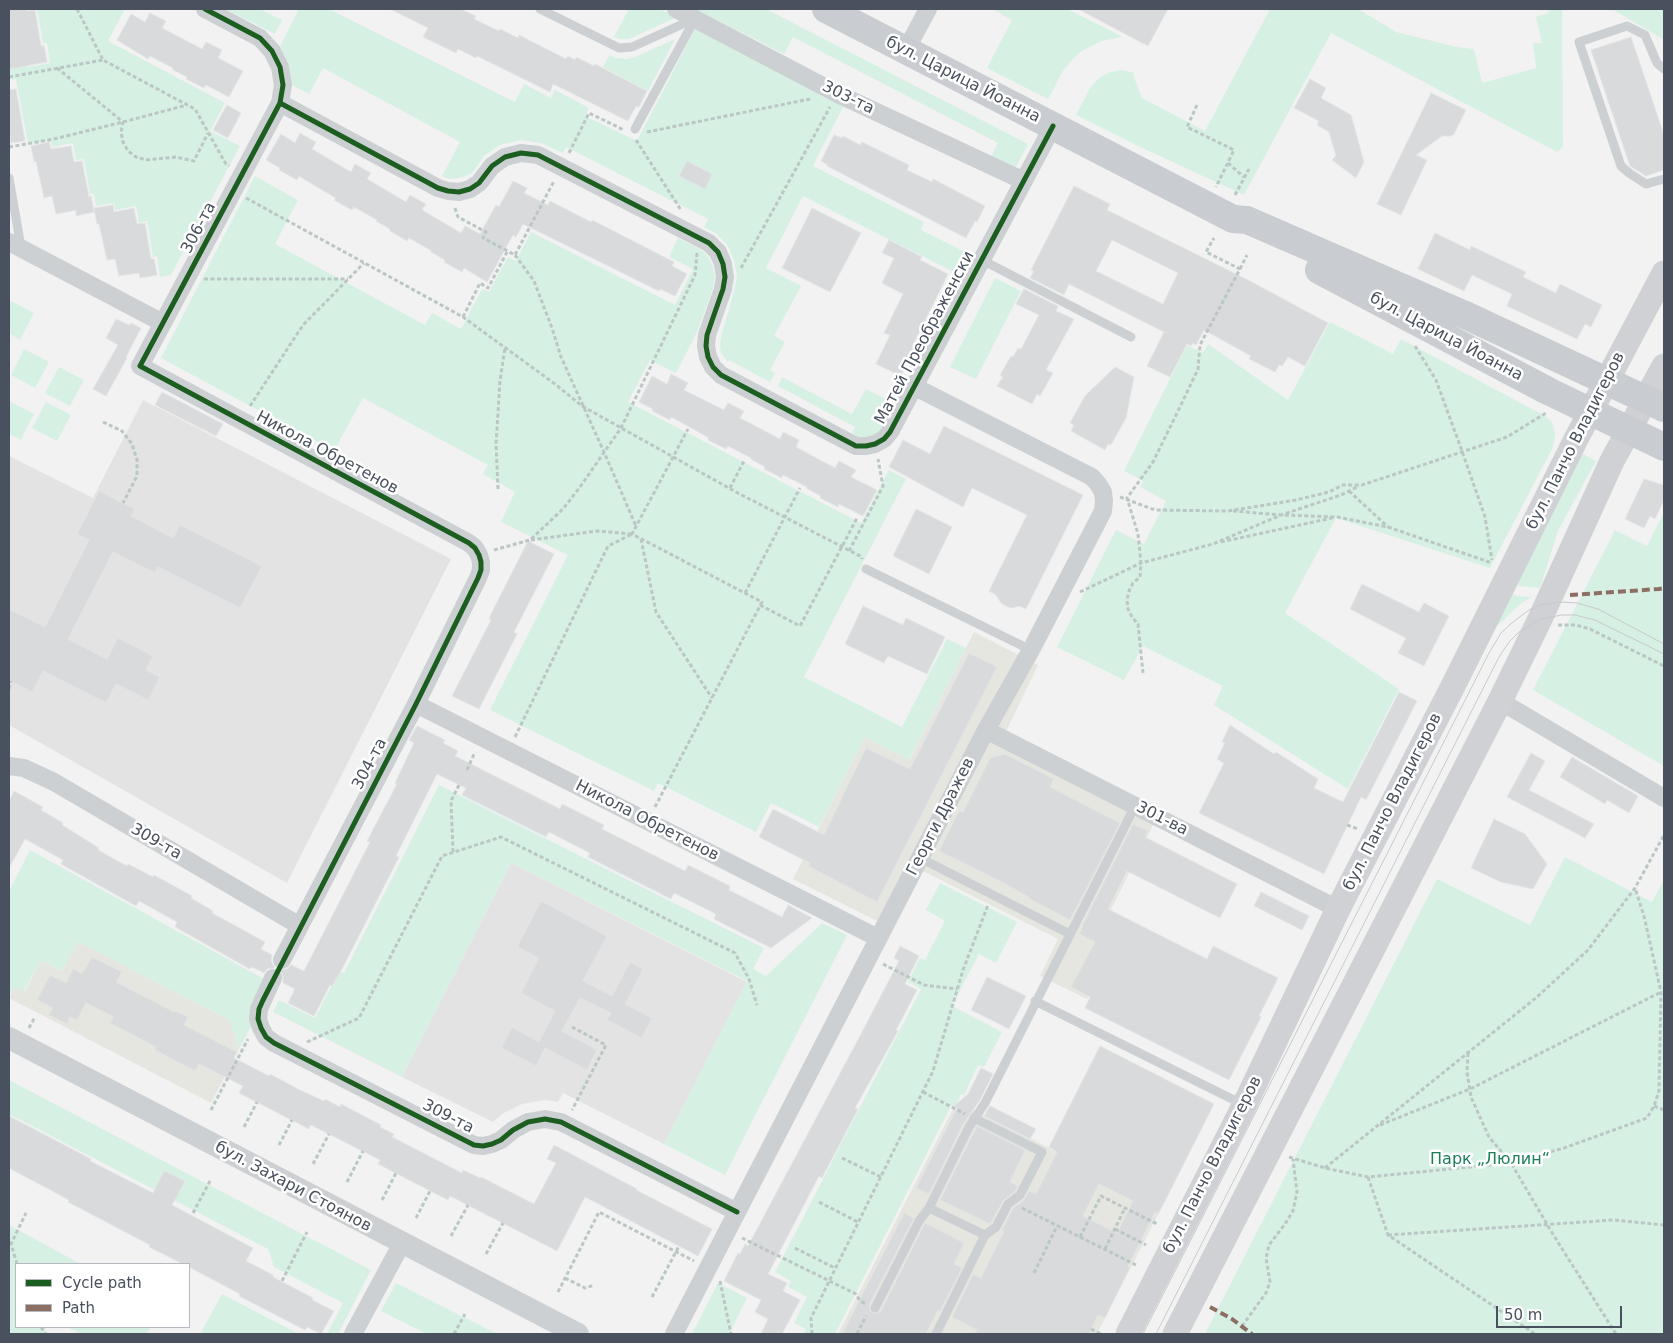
<!DOCTYPE html>
<html>
<head>
<meta charset="utf-8">
<style>
  body { margin:0 }
  #map { position:relative; width:1673px; height:1343px; overflow:hidden; background:#f2f2f2; font-family:"DejaVu Sans",sans-serif }
  canvas { display:block }
  .frame { position:absolute; inset:0; border:10px solid #49515e; pointer-events:none }
  .legend { position:absolute; left:15px; top:1263px; width:175px; height:65px; box-sizing:border-box; background:#fff; border:1px solid #b6b9bf; margin:0; padding:6px 9px; list-style:none; font-size:15px; color:#49515e }
  .legend li { display:flex; align-items:center; gap:10px; height:25px }
  .legend b { width:25px; border:1px solid #b6b9bf }
  .scale { position:absolute; left:1496px; top:1306px; width:126px; height:22px; box-sizing:border-box; border:2px solid #49515e; border-top:0; padding-left:6px; font-size:15px; line-height:18px; white-space:nowrap; color:#49515e; -webkit-text-stroke:4px #fff; paint-order:stroke }
</style>
</head>
<body>
<div id="map">
<canvas width="1673" height="1343"></canvas>
<div class="frame"></div>
<ul class="legend">
<li><b style="height:6px;background:#1b5e20"></b>Cycle path</li>
<li><b style="height:6px;background:#8d6e63"></b>Path</li>
</ul>
<div class="scale">50 m</div>
</div>
<script>
const ctx = document.querySelector('canvas').getContext('2d');
ctx.lineJoin = 'round';
function fill(path, color) { ctx.fillStyle = color; ctx.fill(path, 'evenodd'); }
const toPath = rows => new Path2D(rows.map(r => 'M' + r).join(''));
function stroke(path, color, width, dash) { ctx.strokeStyle = color; ctx.lineWidth = width; ctx.lineCap = dash ? 'butt' : 'round'; ctx.setLineDash(dash || []); ctx.stroke(path); }
function write(font, color, halo, rows, align = 'center') {
  ctx.font = font + ' "DejaVu Sans",sans-serif'; ctx.lineWidth = 5; ctx.setLineDash([]); ctx.textBaseline = 'middle'; ctx.strokeStyle = halo; ctx.fillStyle = color; for (const [text, x, y, turn = 0] of rows) {
    ctx.save(); ctx.translate(x, y); ctx.rotate((+turn || 0) * Math.PI / 180); ctx.textAlign = isNaN(turn) ? turn : align; if (halo) ctx.strokeText(text, 0, 0); ctx.fillText(text, 0, 0); ctx.restore();
  }
}
const commercial = toPath([
  [974,632,1038,665,1003,738,1157,817,1102,928,1118,936,1087,999,1040,976,1058,939,909,864,879,922,793,879,865,737,910,759],
  [78,941,230,1020,239,1049,211,1103,9,998,15,986,25,991,41,960,62,971],
  [953,1109,968,1117,972,1109,1163,1205,1097,1334,838,1334]
]);
const education = toPath([
  [143,400,451,559,287,883,9,725,9,456,93,498],
  [511,863,747,982,664,1144,563,1093,558,1102,545,1100,522,1104,502,1114,493,1122,402,1077]
]);
const green = toPath([
  [37,9,125,9,108,41,225,103,210,131,240,146,171,275,160,277,157,256,153,257,147,221,139,223,136,206,115,210,114,203,96,206,94,194,90,194,84,159,76,160,73,143,52,147,51,140,28,144,16,79,11,80,9,65,27,62,28,67,50,63,47,43,43,43],
  [225,9,260,9,282,20,275,34],
  [299,9,329,9,515,102,524,84,551,98,555,90,589,108,585,116,637,141,696,27,845,103,813,166,924,222,921,230,969,254,958,274,803,196,766,268,801,286,774,336,785,342,770,370,775,373,770,382,729,360,728,362,721,353,720,346,721,337,734,291,737,277,734,261,728,246,717,234,704,227,708,219,566,147,563,153,541,143,521,140,500,145,485,155,472,173,464,177,450,179,442,176,460,142,323,68,309,94,292,85,289,65,280,46],
  [629,9,660,9,677,17,629,39,620,39,614,37],
  [695,9,766,9,1028,144,1015,169,991,157,998,143,793,37,784,54],
  [992,9,1067,9,1123,37,1101,41,1080,52,1064,69,1048,99,987,68,1012,20],
  [1270,9,1358,9,1396,32,1457,47,1474,49,1482,83,1536,68,1533,43,1542,43,1536,17,1548,13,1549,9,1562,9,1563,147,1557,152,1331,33,1244,195,1136,145,1076,115,1090,88,1099,78,1110,72,1123,70,1134,73,1133,75,1142,98,1205,131],
  [1612,9,1664,9,1664,40],
  [675,39,648,91,603,67,609,55,616,58,626,59,635,57],
  [255,176,298,200,275,244,425,325,432,313,461,329,482,289,489,292,508,257,516,261,531,232,675,305,693,269,669,257,678,238,703,251,709,258,713,267,715,277,713,288,697,332,676,373,650,360,628,402,861,523,889,470,906,479,804,677,902,727,947,639,966,648,909,760,865,737,819,827,771,803,756,832,658,783,654,791,490,710,568,555,501,522,515,492,483,474,488,465,363,398,334,451,161,358],
  [995,278,1021,291,976,379,950,367],
  [9,300,34,313,20,340,9,333],
  [1330,322,1393,354,1401,339,1545,416,1552,422,1555,433,1553,447,1490,568,1336,518,1285,613,1399,689,1348,789,1214,705,1223,686,1143,646,1124,680,1057,647,1116,530,1144,544,1166,501,1140,487,1143,481,1124,471,1187,345,1203,353,1208,344,1288,400],
  [24,349,49,362,35,388,11,375],
  [59,367,84,380,70,406,45,393],
  [782,377,852,414,866,389,895,404,884,426,878,432,872,436,858,437,852,434,855,427,778,386],
  [9,401,34,414,21,440,9,434],
  [46,402,71,415,57,441,32,428],
  [1581,453,1596,461,1558,531,1540,588,1519,586,1514,582],
  [1664,512,1664,766,1533,690,1615,530,1647,546],
  [1508,592,1518,596,1532,597,1520,604,1496,627],
  [439,785,764,948,753,969,766,976,822,923,847,935,725,1175,664,1144,747,981,511,863,402,1077,273,1012,279,1000,315,1018,339,971,344,973],
  [30,850,264,979,250,1007,250,1020,251,1026,239,1049,230,1020,78,942,62,971,41,960,24,991,15,987,9,997,9,891],
  [1565,857,1652,902,1664,880,1664,1334,1205,1334,1437,879,1530,925],
  [940,883,1017,922,996,963,979,954,952,1006,1002,1032,984,1067,978,1065,964,1095,961,1094,955,1107,951,1106,835,1334,804,1334,806,1329,794,1323,807,1297,788,1287,791,1281,775,1272,921,989,908,982,920,958,925,960,945,921,926,910],
  [9,1080,371,1270,338,1334,327,1334,343,1303,274,1267,268,1249,9,1114],
  [9,1225,81,1264,16,1264,16,1327,47,1327,43,1334,9,1334],
  [396,1283,497,1334,427,1334,381,1311],
  [718,1283,747,1298,729,1334,692,1334],
  [222,1294,299,1334,200,1334],
  [67,1327,151,1327,146,1334,81,1334]
]);
const building = toPath([
  [9,9,26,9,27,11,35,10,41,46,44,46,47,62,9,69,9,9],
  [390,9,460,9,476,16,474,19,499,31,500,29,518,38,519,35,566,59,568,56,575,60,576,57,594,66,595,64,647,91,639,107,636,106,628,121,553,84,550,92,477,56,476,58,458,49,456,53,423,37,428,28,390,9],
  [1078,9,1168,9,1148,46,1078,9],
  [150,13,166,21,162,28,202,49,206,42,222,50,218,58,243,71,229,97,206,85,204,88,186,79,187,77,173,70,173,68,150,56,148,59,117,40,131,14,145,22,150,13],
  [1631,37,1664,135,1664,170,1646,176,1630,166,1591,50,1631,37],
  [1310,79,1326,88,1321,98,1351,115,1364,162,1356,178,1332,160,1336,156,1329,132,1317,125,1319,121,1294,108,1310,79],
  [16,89,25,141,11,143,9,129,9,90,16,89],
  [1431,93,1466,110,1454,134,1451,136,1442,136,1416,155,1427,160,1401,215,1377,204,1431,93],
  [227,105,241,113,228,138,213,130,227,105],
  [300,133,316,142,312,149,351,172,355,164,371,173,367,179,406,202,410,195,426,204,422,210,461,233,465,226,480,234,496,205,499,207,513,181,527,188,524,193,548,205,550,201,591,222,592,220,674,262,672,266,687,274,675,296,660,289,659,291,523,224,516,237,513,235,487,282,464,268,462,272,444,262,445,260,431,252,432,251,409,238,407,241,390,231,390,229,376,221,377,220,354,207,352,210,334,200,336,198,322,190,299,176,297,180,279,170,280,168,266,160,281,134,295,143,300,133],
  [834,135,842,138,843,136,860,145,862,142,909,165,907,170,932,182,933,179,985,206,977,222,975,221,966,238,827,166,828,165,821,161,834,135],
  [49,142,51,149,71,146,74,162,82,161,89,197,91,196,94,212,76,216,76,210,56,214,52,196,44,198,36,161,34,162,31,146,49,142],
  [687,161,712,174,705,189,679,176,687,161],
  [1074,186,1110,204,1107,210,1248,280,1328,323,1305,366,1288,357,1282,366,1279,365,1275,372,1249,359,1251,356,1204,330,1196,345,1193,343,1191,346,1187,344,1170,377,1147,366,1164,332,1069,284,1064,295,1030,278,1034,271,1031,270,1074,186],
  [1112,240,1178,273,1163,304,1096,271,1112,240],
  [113,205,114,212,134,208,137,224,145,223,151,259,154,259,157,275,140,278,139,273,119,276,115,259,107,260,99,224,97,224,94,208,113,205],
  [812,208,861,233,830,292,782,268,812,208],
  [1435,233,1470,250,1471,246,1526,272,1523,277,1556,293,1560,284,1602,305,1591,327,1585,324,1577,339,1507,306,1512,294,1472,275,1464,291,1418,269,1435,233],
  [889,240,922,257,920,260,948,274,913,345,916,347,901,376,876,364,890,335,884,333,903,294,882,283,894,258,882,253,889,240],
  [1024,289,1058,306,1056,311,1074,319,1046,370,1053,373,1040,396,1037,394,1032,404,997,386,1003,377,1000,375,1011,356,1013,357,1018,348,1021,349,1039,315,1016,304,1024,289],
  [116,319,129,325,131,323,141,328,126,357,127,358,106,396,93,389,118,345,106,338,116,319],
  [1115,367,1134,377,1126,418,1111,445,1108,444,1105,450,1071,431,1074,425,1070,423,1085,396,1115,367],
  [671,374,688,383,684,390,724,410,728,403,744,411,740,418,780,439,783,432,799,440,796,447,835,468,839,461,856,470,851,477,877,490,863,516,839,504,838,507,820,498,821,496,806,488,807,487,783,475,782,478,764,469,765,467,751,459,751,458,728,446,726,449,708,440,709,438,695,430,671,417,670,420,652,411,653,409,639,402,652,376,667,384,671,374],
  [162,392,223,424,216,436,155,405,162,392],
  [944,426,1083,495,1026,609,1019,606,1011,608,1006,606,1001,603,996,595,989,591,1027,515,972,488,963,507,889,467,903,440,930,454,944,426],
  [1644,479,1664,485,1664,500,1655,519,1650,516,1644,528,1625,519,1644,479],
  [99,491,135,509,131,516,173,538,180,525,262,566,240,608,158,567,155,573,113,552,68,639,107,659,118,638,153,656,146,670,160,677,148,700,116,684,106,703,43,671,32,692,9,680,9,609,45,627,89,540,77,534,99,491],
  [916,509,952,527,929,574,893,556,916,509],
  [528,541,554,554,514,632,517,634,479,709,452,696,491,620,489,618,528,541],
  [1362,584,1419,612,1424,603,1449,616,1424,666,1398,653,1406,638,1350,609,1362,584],
  [863,606,903,625,906,618,945,637,927,674,888,656,884,663,845,644,863,606],
  [969,653,997,667,877,902,808,866,810,863,759,837,773,809,824,835,866,748,910,769,969,653],
  [1399,692,1417,701,1366,800,1361,797,1324,874,1199,813,1224,763,1217,759,1225,743,1222,742,1230,725,1274,754,1276,752,1318,779,1314,788,1343,802,1399,692],
  [417,726,445,740,443,743,458,751,455,756,560,809,562,804,604,825,602,829,685,871,688,865,730,886,729,890,782,917,788,905,812,918,771,948,714,919,716,914,674,893,671,899,588,857,590,853,549,832,546,837,462,795,466,788,437,774,396,856,399,857,342,969,332,986,330,985,314,1016,288,1003,295,989,283,983,283,976,280,970,287,969,291,965,304,971,370,842,367,841,397,784,395,783,414,743,409,740,417,726],
  [1531,753,1545,761,1529,790,1594,824,1585,838,1507,797,1531,753],
  [1005,754,1054,779,1050,787,1120,823,1070,920,1028,898,1029,897,1004,883,939,851,959,811,963,812,990,758,1005,754],
  [1572,757,1638,796,1629,813,1607,800,1605,804,1560,777,1572,757],
  [14,791,43,807,41,810,63,823,62,825,99,848,98,850,127,866,128,864,153,877,154,875,192,896,191,898,213,911,212,913,265,942,261,949,272,955,271,961,275,968,267,969,264,973,252,967,250,969,175,927,177,922,139,901,136,906,61,864,63,860,25,839,9,868,9,801,14,791],
  [1494,819,1525,834,1547,864,1533,889,1501,882,1471,868,1494,819],
  [1133,824,1148,831,1145,837,1237,884,1220,918,1127,871,1108,909,1207,959,1213,946,1278,978,1259,1016,1261,1017,1229,1080,1085,1008,1090,997,1071,987,1095,942,1079,934,1083,926,1082,926,1133,824],
  [1261,892,1309,916,1302,930,1254,906,1261,892],
  [541,901,607,936,583,981,612,996,630,962,643,969,625,1004,652,1018,642,1038,607,1020,611,1013,580,998,562,1031,597,1050,587,1070,545,1048,536,1066,501,1048,512,1027,539,1042,555,1011,521,993,539,958,517,947,541,901],
  [900,946,919,956,905,984,917,990,896,1030,898,1031,855,1108,858,1109,822,1178,819,1176,768,1274,787,1283,783,1291,800,1300,782,1334,761,1334,768,1319,755,1312,761,1300,724,1281,738,1253,740,1254,745,1244,748,1246,861,1034,899,961,894,958,900,946],
  [92,957,122,972,116,982,174,1012,175,1011,188,1017,184,1025,237,1052,234,1058,269,1076,270,1074,300,1090,324,1101,325,1099,340,1107,341,1104,381,1125,380,1127,394,1134,392,1137,462,1173,463,1170,480,1178,481,1177,534,1204,556,1163,547,1159,554,1145,637,1189,636,1190,712,1229,698,1256,585,1197,557,1251,450,1196,448,1200,378,1164,380,1160,311,1125,309,1129,239,1093,243,1086,199,1064,195,1071,155,1050,156,1047,110,1023,113,1018,112,1016,86,1003,77,1020,70,1017,67,1024,49,1015,53,1008,37,1000,50,975,66,983,73,969,82,974,92,957],
  [987,977,1026,996,1009,1029,971,1010,987,977],
  [1100,1046,1214,1104,1163,1205,1158,1214,1155,1212,1128,1266,1130,1267,1105,1318,1098,1315,1089,1334,975,1334,977,1330,952,1317,973,1274,981,1278,1004,1231,1002,1230,1013,1208,1024,1200,1029,1191,1036,1194,1057,1152,1049,1147,1100,1046],
  [1099,1184,1133,1201,1117,1233,1083,1216,1099,1184],
  [981,1068,993,1074,980,1100,963,1124,929,1194,916,1188,957,1108,954,1106,968,1094,981,1068],
  [990,1106,1036,1129,1030,1139,984,1116,990,1106],
  [9,1116,91,1159,90,1161,153,1193,164,1171,185,1181,172,1205,253,1248,246,1261,273,1275,273,1277,313,1298,312,1300,334,1311,321,1334,307,1327,305,1330,239,1296,240,1294,189,1267,189,1264,183,1264,149,1247,150,1245,68,1202,69,1200,9,1168,9,1116],
  [977,1126,1025,1150,1010,1182,1018,1186,1015,1191,1003,1201,990,1224,940,1200,977,1126],
  [904,1213,914,1218,869,1305,870,1311,875,1314,881,1311,925,1223,964,1243,954,1264,962,1268,940,1311,938,1310,926,1334,842,1334,904,1213]
]);
const path = toPath([
  [77,9,103,60,195,109,226,164,229,166],
  [57,68,123,122,121,132,123,142,128,151,136,157,146,160,176,157,194,161,208,133],
  [9,77,103,60],
  [1197,105,1187,127,1234,150,1216,187],
  [647,132,810,99],
  [636,140,681,210],
  [9,147,54,139,123,122,187,105],
  [569,153,589,113,624,130],
  [1228,163,1244,177],
  [1235,195,1249,169],
  [246,198,463,317,555,384,582,406,736,492,862,557,862,559],
  [455,208,458,217,486,232,483,238,515,255,554,181],
  [515,255,534,281,552,328,561,357,604,452,636,526],
  [741,268,830,107],
  [1240,269,1247,255],
  [204,279,348,279],
  [463,317,480,283,488,288,507,252],
  [1415,346,1436,380,1462,451,1485,517,1492,560],
  [250,406,303,325,364,263],
  [103,422,122,431,132,444,137,460,137,476,123,503],
  [730,488,745,459],
  [498,489,496,444,500,381,505,348],
  [1349,491,1388,527],
  [1120,497,1155,510,1228,511,1296,500,1329,492,1343,485,1362,485,1507,437,1546,413],
  [1233,511,1281,515,1337,517,1388,527,1492,563],
  [641,539,656,612,712,698],
  [531,540,597,531,632,534],
  [1221,542,1332,518],
  [494,550,530,540,563,509,580,487,621,428,695,275,697,253],
  [849,551,883,486,878,459],
  [1080,592,1141,563,1213,544,1281,515,1341,495,1359,486],
  [745,593,800,488],
  [760,605,800,626,857,518],
  [1558,625,1576,625,1590,629,1664,666],
  [1143,673,1138,624,1132,617,1128,609,1127,600,1129,591,1133,583,1140,577,1141,563,1138,534,1127,498,1153,462,1179,409,1198,369,1200,345,1240,269,1206,252,1214,238],
  [9,689,11,681],
  [515,737,608,546,632,534],
  [467,770,475,752],
  [655,807,762,602,632,534,688,429],
  [1347,825,1358,829],
  [453,852,451,801,459,785],
  [883,964,924,985,957,989],
  [572,1027,606,1045,572,1110],
  [29,1028,35,1017],
  [307,1042,359,1018,442,856,501,837,735,953,749,979,757,1005],
  [1468,1053,1467,1072,1471,1097,1489,1137,1511,1163,1554,1236,1616,1334],
  [923,1092,965,1114],
  [1654,1106,1664,1110],
  [211,1110,248,1039],
  [1380,1125,1470,1089,1661,992],
  [244,1127,257,1102],
  [279,1145,292,1120],
  [1289,1157,1325,1168,1368,1177,1511,1163,1564,1148,1647,1118,1654,1106,1659,1091,1661,992,1644,916,1635,888],
  [842,1158,881,1177],
  [313,1164,329,1134],
  [1325,1168,1537,997,1588,950,1635,888,1664,835],
  [1368,1177,1388,1235,1535,1334],
  [347,1182,363,1151],
  [382,1200,396,1173],
  [819,1202,858,1222],
  [1022,1208,1136,1265],
  [193,1213,210,1181],
  [416,1218,430,1191],
  [1115,1229,1146,1245],
  [1388,1235,1614,1220,1664,1225],
  [451,1236,468,1205],
  [1080,1237,1101,1196,1157,1224],
  [742,1238,856,1294,860,1301,866,1304],
  [795,1248,835,1268],
  [1105,1249,1125,1208],
  [486,1254,503,1223],
  [17,1264,11,1244,26,1213],
  [1034,1273,1057,1226],
  [565,1278,585,1288,594,1285],
  [282,1281,307,1232],
  [720,1281,731,1334],
  [558,1292,599,1212,694,1261],
  [652,1297,679,1246],
  [1242,1326,1266,1293,1270,1282,1266,1258,1269,1245,1285,1224,1293,1211,1297,1192,1293,1159],
  [41,1327,46,1334],
  [1091,1329,1101,1334],
  [454,1334,465,1314],
  [812,1334,811,1318,933,1071,963,970,988,905],
  [857,1334,866,1316]
]);
const service = toPath([
  [540,9,619,48,632,47,694,19],
  [1664,69,1657,63,1645,35,1627,26,1579,42,1621,166,1629,173,1646,184,1664,179],
  [635,129,695,19],
  [9,178,21,247],
  [982,260,1131,337],
  [866,569,1031,650],
  [920,858,1070,934],
  [1035,1001,1244,1105],
  [974,1118,1042,1152,1020,1195,1008,1204,996,1227,985,1235],
  [929,1208,985,1235,936,1334],
  [875,1308,919,1221,929,1208,969,1127,985,1103,1135,806]
]);
const minor = toPath([
  [205,9,260,38,272,51,280,67,283,85,280,103,438,188,448,191,459,192,470,189,479,183,492,166,505,157,521,153,538,155,709,243,718,252,723,264,725,277,723,289,707,335,706,346,708,357,713,367,721,375,856,446,866,446,875,444,884,439,890,432,1053,126],
  [676,9,838,94,1024,181],
  [906,50,928,9],
  [280,103,140,366,469,543,475,548,479,555,481,562,481,570,478,578,416,704,282,960],
  [9,242,163,323],
  [1500,701,1664,798],
  [416,704,878,938],
  [986,730,1338,909],
  [9,766,24,768,54,782,300,926],
  [273,978,259,1009,258,1019,261,1028,266,1037,274,1043,466,1141,474,1145,483,1146,492,1144,501,1140,513,1130,528,1122,545,1119,561,1122,737,1212],
  [353,1334,402,1243],
  [674,1334,986,730,1031,650,1103,511,1104,501,1103,492,1098,484,1092,477,915,387]
]);
const tertiary = toPath([
  [9,1038,578,1334]
]);
const secondary = toPath([
  [1128,1334,1244,1106,1338,909,1452,688,1575,441,1664,273],
  [1175,1334,1500,701,1540,619,1612,461,1664,366]
]);
const primary = toPath([
  [826,9,1233,219,1247,220,1463,314,1664,408],
  [1319,270,1548,391,1664,447]
]);
const tram = toPath([
  [1143,1334,1489,653,1501,633,1513,622,1529,610,1540,605,1561,602,1577,603,1598,609,1664,644],
  [1156,1334,1499,657,1509,642,1519,632,1540,619,1562,615,1575,615,1595,620,1664,654]
]);
const quiet = toPath([
  [1570,595,1659,589,1664,588],
  [1210,1307,1232,1319,1252,1334]
]);
const cycleway = toPath([
  [205,9,260,38,272,51,280,67,283,85,280,103,438,188,448,191,459,192,470,189,479,183,492,166,505,157,521,153,538,155,709,243,718,252,723,264,725,277,723,289,707,335,706,346,708,357,713,367,721,375,856,446,866,446,875,444,884,439,890,432,1053,126],
  [280,103,140,366,469,543,475,548,479,555,481,562,481,570,478,578,416,704,263,1000,259,1009,258,1019,261,1028,266,1037,274,1043,474,1145,483,1146,492,1144,501,1140,513,1130,528,1122,545,1119,561,1122,737,1212]
]);
const streetNames = [
  ["бул. Царица Йоанна",963,80,27],
  ["303-та",848,98,26],
  ["306-та",199,228,-62],
  ["бул. Царица Йоанна",1446,337,28],
  ["Матей Преображенски",925,338,-62],
  ["бул. Панчо Владигеров",1576,441,-63],
  ["Никола Обретенов",327,453,28],
  ["304-та",370,764,-62],
  ["бул. Панчо Владигеров",1393,802,-63],
  ["Георги Дражев",941,817,-63],
  ["301-ва",1162,819,27],
  ["Никола Обретенов",647,821,27],
  ["309-та",156,842,30],
  ["309-та",448,1117,27],
  ["бул. Панчо Владигеров",1213,1165,-63],
  ["бул. Захари Стоянов",293,1187,28]
];
const parkNames = [
  ["Парк „Люлин“",1490,1160]
];
fill(commercial, '#e6e6e0');
fill(education, '#e4e3e4');
fill(green, '#d7f0e4');
fill(building, '#d9dadc');
stroke(building, '#e3e4e5', 1);
stroke(path, '#bbc7c4', 3, [4, 2.5]);
stroke(service, '#cdd0d3', 9);
stroke(minor, '#cdd0d3', 18);
stroke(tertiary, '#cdd0d3', 22);
stroke(secondary, '#cfd1d4', 25);
stroke(primary, '#c9ccd0', 28);
stroke(tram, '#c8c9cc', 1);
stroke(quiet, '#8d6e63', 4, [8, 4]);
stroke(cycleway, '#1b5e20', 5);
write('16px', '#49515e', '#fff', streetNames);
write('16px', '#19805a', '#fff', parkNames);
</script>
</body>
</html>
